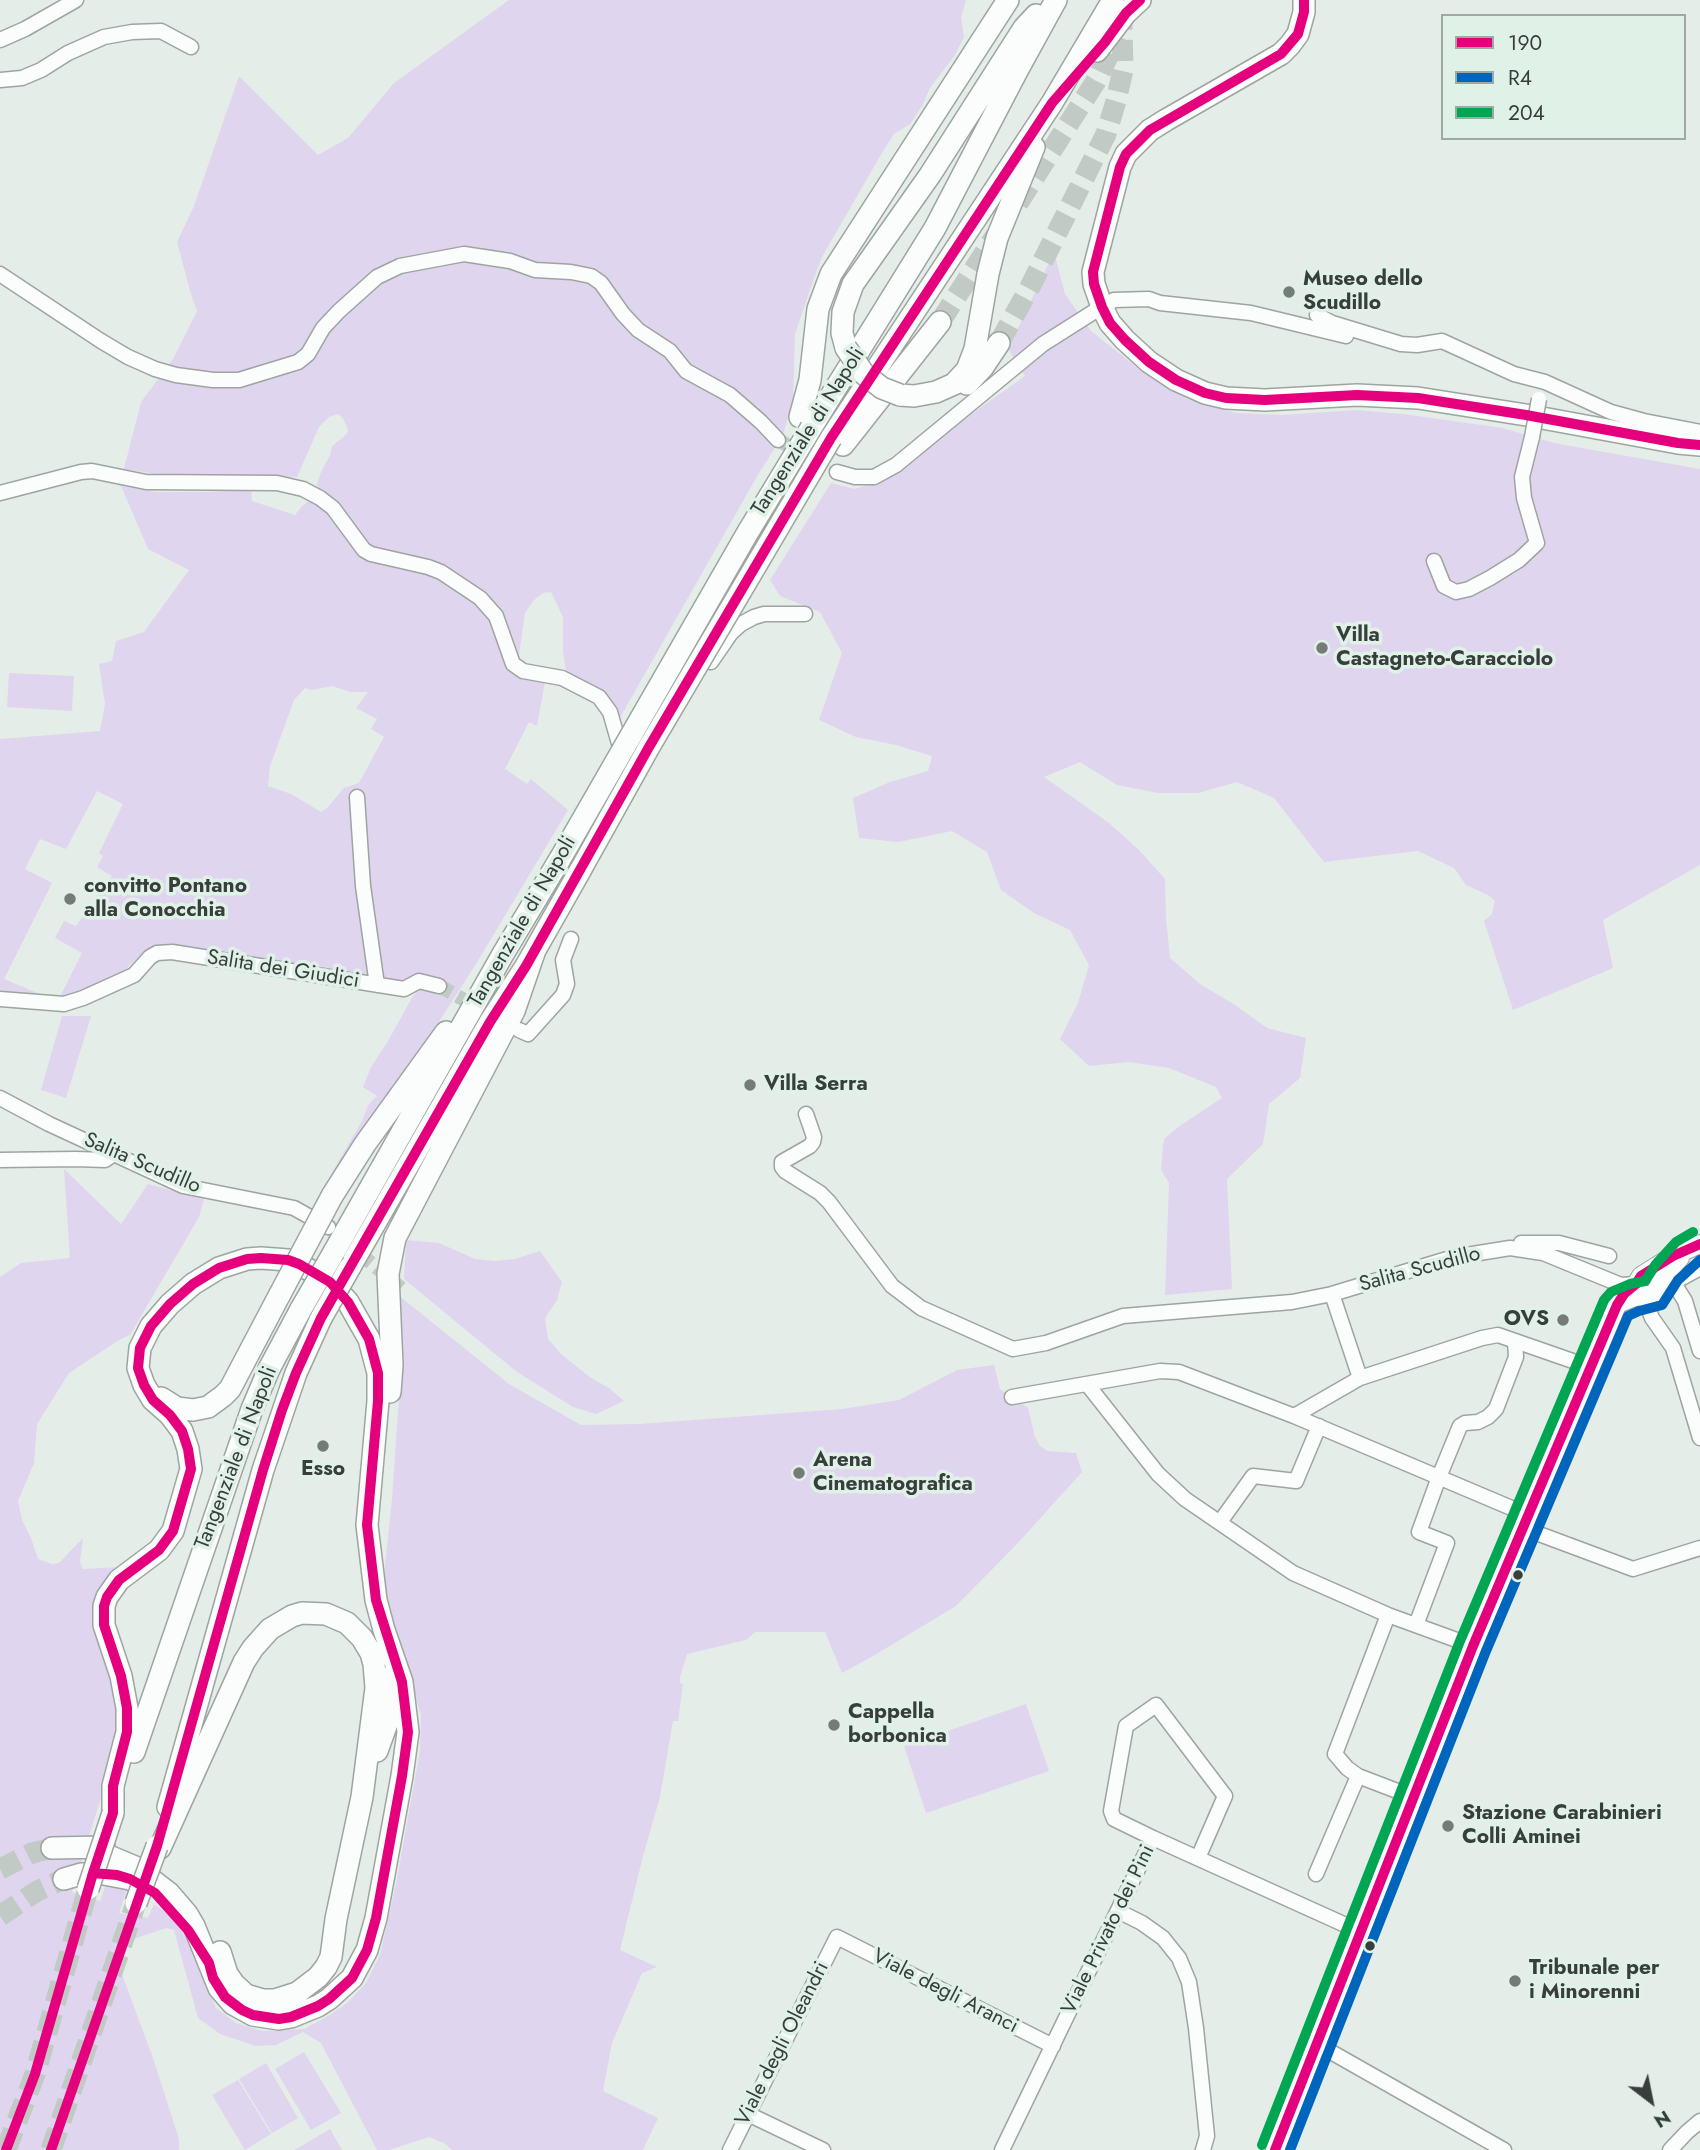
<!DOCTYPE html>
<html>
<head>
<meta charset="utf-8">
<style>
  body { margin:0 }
  #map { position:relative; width:1700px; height:2150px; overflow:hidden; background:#e4ede8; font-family:Jost,sans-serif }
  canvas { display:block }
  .legend { position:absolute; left:1441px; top:14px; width:245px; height:126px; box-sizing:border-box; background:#e0f1e8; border:2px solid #9da9a3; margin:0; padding:9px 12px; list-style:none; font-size:21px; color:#383e3b }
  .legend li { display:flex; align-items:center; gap:14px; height:35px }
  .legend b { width:35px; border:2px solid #9da9a3 }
  .north { position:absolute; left:1616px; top:2066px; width:70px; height:70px; -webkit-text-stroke:5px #e0f1e8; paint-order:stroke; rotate:148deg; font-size:19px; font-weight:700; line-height:28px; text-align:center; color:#383e3b }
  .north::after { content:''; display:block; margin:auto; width:24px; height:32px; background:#383e3b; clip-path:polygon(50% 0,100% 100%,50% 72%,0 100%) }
</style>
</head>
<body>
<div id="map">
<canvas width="1700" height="2150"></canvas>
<ul class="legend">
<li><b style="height:9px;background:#e5007d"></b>190</li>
<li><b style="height:9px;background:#0065bd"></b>R4</li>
<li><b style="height:9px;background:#00a651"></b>204</li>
</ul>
<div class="north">N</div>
</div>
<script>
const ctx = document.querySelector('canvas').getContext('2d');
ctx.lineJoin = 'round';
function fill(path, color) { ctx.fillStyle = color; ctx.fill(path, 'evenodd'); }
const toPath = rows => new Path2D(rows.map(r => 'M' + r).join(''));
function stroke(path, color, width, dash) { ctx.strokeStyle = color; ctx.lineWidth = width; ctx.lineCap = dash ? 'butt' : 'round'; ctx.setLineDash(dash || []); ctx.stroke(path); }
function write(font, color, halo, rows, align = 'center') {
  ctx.font = font + ' Jost,sans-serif'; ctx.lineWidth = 7; ctx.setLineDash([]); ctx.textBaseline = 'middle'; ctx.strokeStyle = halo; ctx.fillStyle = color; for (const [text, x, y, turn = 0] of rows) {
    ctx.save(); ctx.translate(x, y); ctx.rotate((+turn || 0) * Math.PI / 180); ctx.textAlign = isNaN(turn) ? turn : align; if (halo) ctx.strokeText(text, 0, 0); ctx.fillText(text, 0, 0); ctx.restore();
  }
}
const green = toPath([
  [509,0,966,0,961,18,964,37,955,55,930,88,922,106,910,124,894,134,883,151,822,257,814,278,795,334,793,399,783,435,759,473,618,721,612,702,606,693,579,677,569,674,566,670,563,652,563,617,551,592,543,593,533,601,525,613,518,662,487,598,451,570,366,546,319,490,317,484,321,472,330,455,332,446,347,434,348,430,343,418,338,414,329,417,319,427,297,477,213,474,168,476,124,469,141,402,173,359,197,311,190,291,177,242,194,206,239,76,318,155,348,138,394,83],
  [1054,252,1065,294,1091,331,1139,369,1187,399,1236,413,1282,415,1356,410,1403,414,1503,428,1554,443,1700,469,1700,865,1603,920,1613,968,1513,1010,1484,921,1492,914,1495,901,1488,895,1466,885,1454,868,1418,851,1324,862,1274,798,1237,782,1198,793,1158,793,1117,785,1080,762,1044,777,1109,823,1139,850,1165,879,1166,918,1170,958,1200,984,1235,1005,1267,1028,1306,1038,1300,1078,1269,1104,1263,1144,1227,1179,1232,1289,1165,1295,1169,1183,1161,1170,1163,1145,1165,1138,1181,1125,1222,1098,1216,1087,1169,1068,1129,1062,1089,1066,1060,1039,1078,1003,1089,965,1070,930,1034,913,1001,890,987,852,952,831,898,842,859,838,853,798,890,782,928,771,932,756,896,745,856,737,819,720,842,653,820,612,780,596,770,580,831,483,855,489,882,481,908,466,960,422,1025,376,1008,349],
  [121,486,156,492,209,492,251,489,252,501,295,515,302,506,312,499,328,512,361,552,447,580,487,612,506,662,545,682,537,726,529,722,505,769,527,784,531,779,568,810,476,964,318,1210,312,1207,362,1121,368,1105,377,1096,363,1087,371,1067,388,1041,413,996,421,988,438,993,444,983,421,976,392,982,181,948,152,946,136,959,122,973,58,1001,82,953,55,938,64,921,76,926,112,876,97,867,103,856,99,853,123,804,97,791,66,849,40,839,25,869,52,883,4,979,42,995,42,999,0,990,0,739,100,731,105,704,99,664,112,661,116,641,144,632,189,570,148,549],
  [332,686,351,692,368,692,356,708,377,719,371,729,384,737,359,783,344,788,327,808,321,812,291,794,268,786,270,766,294,700,305,688,312,690],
  [9,673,74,676,72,711,7,707],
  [62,1016,91,1016,66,1098,41,1090],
  [64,1169,121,1224,148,1184,204,1199,199,1217,130,1335,119,1340,69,1373,37,1424,34,1463,18,1501,22,1520,31,1538,38,1559,52,1564,59,1563,83,1538,80,1561,83,1569,121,1567,107,1583,123,1726,72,1892,100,1901,108,1879,129,1884,119,1913,148,1918,154,1904,165,1912,181,1930,198,1961,216,2008,236,2023,263,2031,304,2029,330,2015,348,2002,366,1983,380,1955,396,1884,420,1751,421,1715,406,1666,386,1611,384,1575,392,1499,401,1368,398,1295,509,1384,581,1425,639,1424,842,1409,899,1400,957,1370,994,1365,1000,1389,1028,1408,1035,1437,1040,1446,1048,1451,1076,1453,1082,1472,1017,1544,956,1606,873,1656,842,1673,825,1632,755,1632,746,1640,687,1654,680,1677,680,1683,683,1684,678,1721,673,1721,660,1797,643,1856,620,1950,657,1967,642,1973,612,2043,603,2091,658,2118,643,2150,452,2150,444,2143,429,2137,389,2150,377,2150,321,2043,303,2032,276,2045,256,2046,220,2034,198,2018,174,1930,166,1928,131,1940,121,1946,118,1951,123,1977,153,2058,179,2139,179,2150,0,2150,0,1277,21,1263,70,1258],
  [406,1240,439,1243,475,1259,495,1261,515,1259,540,1251,562,1282,557,1300,545,1318,548,1339,561,1354,591,1378,609,1388,624,1401,596,1414,573,1407,517,1372,404,1279],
  [1026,1704,1049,1771,926,1813,904,1746],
  [304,2052,341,2113,311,2130,275,2069],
  [266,2063,298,2118,272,2133,239,2079],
  [238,2080,271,2134,245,2150,212,2095],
  [330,2129,342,2150,294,2150,303,2145]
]);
const minorTunnel = toPath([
  [778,440,837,472],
  [439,986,481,1009],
  [328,1227,401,1288]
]);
const highwayTunnel = toPath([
  [1018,203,1096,81,1118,36],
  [940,322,996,235],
  [999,343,1030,287,1106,134,1116,101,1123,70,1122,27,1117,7],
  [0,1869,32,1853,52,1848],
  [0,1916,37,1891,64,1879],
  [6,2150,35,2074,88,1889],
  [51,2150,136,1903]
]);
const minor = toPath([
  [0,40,25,29,76,0],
  [0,80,22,78,41,70,68,53,104,37,132,32,161,31,191,47],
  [0,274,101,341,128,357,155,369,176,375,213,380,239,380,298,362,308,354,323,328,339,311,377,277,400,266,464,254,510,261,535,270,571,272,591,276,601,283,623,314,638,330,670,351,686,371,730,395,761,422,778,440],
  [1109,303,1114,300,1149,299,1160,303,1251,313,1346,336],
  [1317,315,1332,323,1401,344,1417,345,1442,341,1514,374,1545,382,1611,412,1644,421,1700,432],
  [837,472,855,477,874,477,896,465,1043,344,1095,311],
  [0,493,81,472,92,471,146,482,277,483,303,489,320,498,333,508,364,550,371,554,428,567,441,572,480,598,496,616,513,664,523,671,562,678,599,697,610,712,620,747,628,754],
  [1434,561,1444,586,1456,592,1469,589,1490,578,1519,560,1537,543,1524,498,1522,477,1532,437],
  [711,662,731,633,741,624,754,617,764,614,805,614],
  [357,797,363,886,377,985],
  [0,999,64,1004,83,998,134,975,150,957,157,953,172,952,404,989,419,981,439,986],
  [519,1030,528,1034,563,995,567,984,563,960,571,939],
  [0,1098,49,1124,183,1186,294,1208,328,1227],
  [806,1114,814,1137,813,1142,810,1146,782,1162,782,1167,785,1171,820,1193,829,1202,892,1286,921,1308,1013,1349,1046,1343,1123,1316,1292,1302,1332,1294,1454,1257,1510,1248,1543,1253,1621,1285,1636,1284],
  [0,1160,76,1159,105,1160,114,1154],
  [1521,1243,1559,1243,1609,1256],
  [1667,1272,1685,1301,1700,1351],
  [1667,1286,1700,1268],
  [1332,1294,1360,1378],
  [1643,1295,1652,1318,1673,1348,1700,1438],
  [1087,1384,1158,1474,1185,1499,1293,1573,1388,1615,1473,1646],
  [1012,1397,1160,1371,1179,1372,1294,1416,1528,1515],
  [1294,1416,1360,1378,1482,1338,1498,1335,1590,1367],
  [1220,1522,1253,1476,1296,1481,1319,1426],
  [1523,1528,1633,1569,1700,1548],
  [1388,1615,1335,1754,1347,1768,1358,1776,1413,1797],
  [1416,1625,1447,1543,1419,1532,1439,1477,1460,1426,1465,1423,1478,1422,1488,1417,1496,1409,1516,1357,1515,1342],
  [1153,1838,1114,1819,1111,1811,1126,1726,1156,1705,1225,1796,1198,1858],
  [1316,1874,1358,1776],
  [1118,1911,1142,1923,1163,1938,1179,1958,1189,1982,1196,2028,1207,2136,1203,2150],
  [1317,2044,1504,2150],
  [748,2114,823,2150],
  [730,2150,837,1937,1053,2046],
  [1002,2150,1153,1838,1361,1932],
  [1670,2150,1687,2132,1700,2121]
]);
const major = toPath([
  [1620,1303,1635,1297,1654,1294,1667,1272,1680,1258],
  [1275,2150,1473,1646,1617,1305,1624,1294,1636,1284,1641,1276,1673,1256,1700,1244]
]);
const highway = toPath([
  [1304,0,1304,12,1298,34,1290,45,1281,54,1166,120,1150,130,1126,154,1120,167,1093,272,1094,284,1102,307,1110,323,1125,340,1149,362,1176,380,1205,393,1226,398,1265,400,1357,395,1418,398,1526,415,1678,443,1700,445],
  [1097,51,1126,13,1140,0],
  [846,348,842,333,843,312,853,284,930,175,1024,28,1036,15],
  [967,384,983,367,999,343],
  [900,395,914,396,936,392,954,384,967,370,975,349,988,274,997,238,1034,147],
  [800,417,810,380,818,309,831,274,1008,0],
  [811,428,935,228,1017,71,1056,0],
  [831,438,1052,103,1113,0],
  [843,445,940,322],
  [332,1196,365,1144,446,1032],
  [334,1252,503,954,560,859],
  [350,1267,490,1022,526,966,581,869],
  [390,1392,392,1365,388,1274,395,1238,514,1011,535,950],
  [161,1398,177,1408,193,1410,208,1407,223,1396,230,1389,280,1294],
  [377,1751,390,1715,392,1692,390,1677],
  [134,1752,252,1409,269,1369,301,1309],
  [168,1807,263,1470,296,1373,321,1318],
  [52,1848,104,1847],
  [160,1848,244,1662,253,1648,270,1629,292,1616,302,1613,326,1614,347,1623,362,1638,371,1653,374,1664,376,1688,362,1797,336,1919,331,1957,326,1967,318,1977,297,1993,275,2000,263,2000,246,1995,234,1984,227,1974,220,1952],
  [92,1849,135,1867,169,1893,187,1914,194,1926,219,1988,233,2004,253,2015,279,2019,291,2017,318,2006,329,1999,352,1978,367,1950,376,1918,402,1776,408,1732,402,1682,384,1630,376,1600,367,1525,378,1401,378,1373,369,1339,348,1302,330,1282,299,1264,288,1260,261,1258,247,1259,219,1268,193,1284,170,1304,151,1326,140,1348,138,1368,144,1385,153,1400,170,1415,182,1431,188,1449,191,1469,173,1531,159,1550,119,1580,107,1597,104,1606,104,1625,121,1676,127,1708,127,1732,113,1786,113,1813],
  [64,1879,81,1874,104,1874,130,1879,142,1885]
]);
const minorBridge = toPath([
  [1532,437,1539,399]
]);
const highwayBridge = toPath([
  [846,348,864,374,882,388,900,395],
  [560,859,748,532,811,428],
  [581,869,649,747,831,438],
  [280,1294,332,1196],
  [301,1309,334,1252],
  [321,1318,350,1267],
  [88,1889,113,1813],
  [136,1903,157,1846]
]);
const bus1 = toPath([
  [1304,0,1304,12,1298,34,1281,54,1150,130,1126,154,1120,167,1093,272,1094,284,1102,307,1110,323,1125,340,1149,362,1176,380,1205,393,1226,398,1265,400,1357,395,1418,398,1526,415,1678,443,1700,445],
  [261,1258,288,1260,299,1264,330,1282,348,1302,369,1339,378,1373,378,1401,367,1525,376,1600,402,1682,408,1732,402,1776,376,1918,367,1950,352,1978,329,1999,318,2006,291,2017,279,2019,253,2015,242,2010,225,1997,213,1978,209,1963,188,1930,155,1893,130,1879,117,1875,93,1873,113,1813,113,1786,127,1732,127,1708,121,1676,104,1625,104,1606,107,1597,119,1580,159,1550,173,1531,191,1469,188,1449,182,1431,170,1415,153,1400,144,1385,138,1368,140,1348,151,1326,170,1304,193,1284,219,1268,247,1259,261,1258],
  [6,2150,35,2074,93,1873],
  [51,2150,157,1846,263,1470,282,1410,296,1373,321,1318,490,1022,526,966,649,747,831,438,1052,103,1105,42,1126,13,1140,0],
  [1275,2150,1473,1646,1617,1305,1624,1294,1636,1284,1641,1276,1673,1256,1700,1244]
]);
const bus2 = toPath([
  [1290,2150,1486,1651,1628,1316,1639,1311,1662,1305,1678,1280,1700,1260]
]);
const bus3 = toPath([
  [1262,2145,1460,1641,1604,1300,1611,1292,1630,1284,1645,1281,1656,1264,1676,1242,1693,1232]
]);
const markers = [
  [1289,292,7,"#747b78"],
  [1322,648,7,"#747b78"],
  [70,899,7,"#747b78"],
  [750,1085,7,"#747b78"],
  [1563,1320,7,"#747b78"],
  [323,1446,7,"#747b78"],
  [799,1473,7,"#747b78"],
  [1518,1575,6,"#383e3b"],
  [834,1725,7,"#747b78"],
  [1448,1826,7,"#747b78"],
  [1370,1946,6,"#383e3b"],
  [1515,1981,7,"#747b78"]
];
const poiNames = [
  ["Museo dello",1303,280],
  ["Scudillo",1303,304],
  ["Villa",1336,636],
  ["Castagneto-Caracciolo",1336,660],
  ["convitto Pontano",84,887],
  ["alla Conocchia",84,911],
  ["Villa Serra",764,1085],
  ["OVS",1549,1320,"right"],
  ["Arena",813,1461],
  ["Cinematografica",813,1485],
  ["Esso",323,1470,"center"],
  ["Cappella",848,1713],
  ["borbonica",848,1737],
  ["Stazione Carabinieri",1462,1814],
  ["Colli Aminei",1462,1838],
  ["Tribunale per",1529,1969],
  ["i Minorenni",1529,1993]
];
const streetNames = [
  ["Tangenziale di Napoli",809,432,-58],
  ["Tangenziale di Napoli",523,922,-60],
  ["Salita dei Giudici",283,970,9],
  ["Salita Scudillo",142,1164,23],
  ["Salita Scudillo",1420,1270,-15],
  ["Tangenziale di Napoli",237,1458,-69],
  ["Viale Privato dei Pini",1109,1930,-64],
  ["Viale degli Aranci",945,1992,27],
  ["Viale degli Oleandri",783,2044,-63]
];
fill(green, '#e0d5ef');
stroke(minorTunnel, '#c2cac5', 14, [14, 7]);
stroke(highwayTunnel, '#c2cac5', 21, [21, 10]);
stroke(minor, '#9ea4a0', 17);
stroke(major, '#9ea4a0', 20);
stroke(highway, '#9ea4a0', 24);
stroke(minor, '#fbfcfc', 14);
stroke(major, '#fbfcfc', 18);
stroke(highway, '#fbfcfc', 21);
stroke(minorBridge, '#9ea4a0', 17, []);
stroke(highwayBridge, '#9ea4a0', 24, []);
stroke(minorBridge, '#fbfcfc', 14);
stroke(highwayBridge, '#fbfcfc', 21);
stroke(bus1, '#e5007d', 10);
stroke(bus2, '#0065bd', 10);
stroke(bus3, '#00a651', 10);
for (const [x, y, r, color] of markers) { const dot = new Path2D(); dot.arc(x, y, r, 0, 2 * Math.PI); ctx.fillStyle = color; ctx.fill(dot); stroke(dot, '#e0f1e8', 2.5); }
write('bold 21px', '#383e3b', '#e0f1e8', poiNames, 'left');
write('21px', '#383e3b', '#e0f1e8', streetNames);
</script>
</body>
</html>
